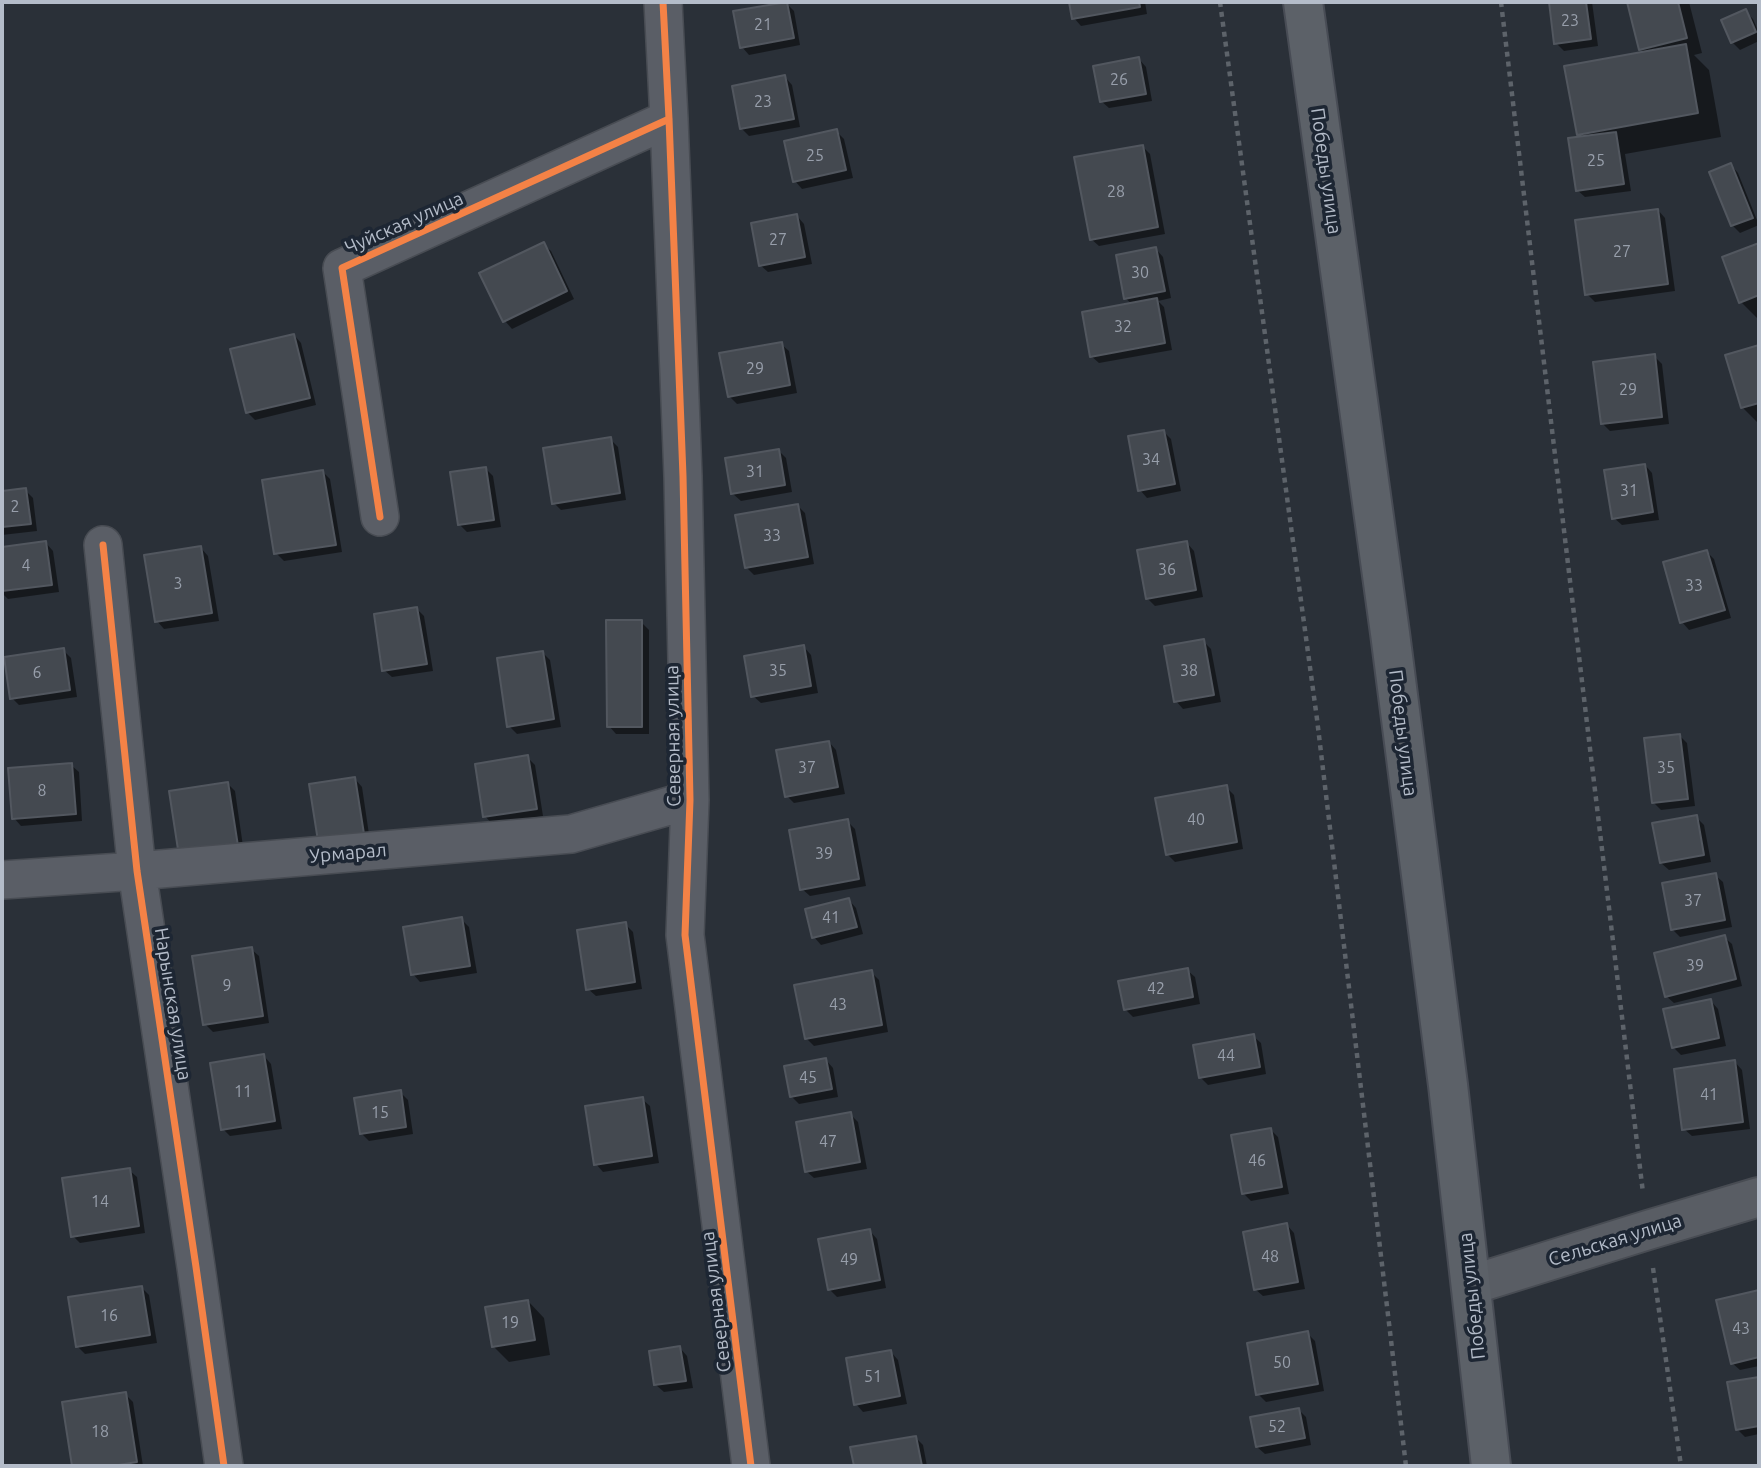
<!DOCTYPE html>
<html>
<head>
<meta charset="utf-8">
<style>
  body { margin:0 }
  #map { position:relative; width:1761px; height:1468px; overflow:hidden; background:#2a3038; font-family:Ubuntu,sans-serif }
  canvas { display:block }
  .frame { position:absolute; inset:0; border:4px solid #b4bcc9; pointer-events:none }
</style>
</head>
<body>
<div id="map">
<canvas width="1761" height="1468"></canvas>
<div class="frame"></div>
</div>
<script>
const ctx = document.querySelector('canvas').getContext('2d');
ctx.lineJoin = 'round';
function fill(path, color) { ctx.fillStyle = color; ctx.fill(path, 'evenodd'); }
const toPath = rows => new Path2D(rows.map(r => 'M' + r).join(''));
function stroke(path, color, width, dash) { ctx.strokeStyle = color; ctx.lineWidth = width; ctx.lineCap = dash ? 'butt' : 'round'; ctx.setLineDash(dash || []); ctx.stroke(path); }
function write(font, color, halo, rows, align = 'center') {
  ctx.font = font + ' Ubuntu,sans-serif'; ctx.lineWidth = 7; ctx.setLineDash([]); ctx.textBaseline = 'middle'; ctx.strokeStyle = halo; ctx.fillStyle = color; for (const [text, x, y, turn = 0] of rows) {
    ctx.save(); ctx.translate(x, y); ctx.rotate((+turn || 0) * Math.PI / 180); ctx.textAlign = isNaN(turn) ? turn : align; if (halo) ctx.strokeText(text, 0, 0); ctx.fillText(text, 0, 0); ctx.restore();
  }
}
const shadow = toPath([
  [1071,2,1145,2,1147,14,1081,26,1074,18],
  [1551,2,1592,2,1598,46,1564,51,1556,43],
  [1628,2,1689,2,1702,53,1694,55,1709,70,1721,137,1625,154,1631,191,1585,197,1577,190,1582,138,1579,135,1645,53,1640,49],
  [786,3,794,11,800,45,749,55,742,47],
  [1745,11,1753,19,1759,33,1759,41,1740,50,1732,42],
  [1139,59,1146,67,1152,101,1109,108,1101,101],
  [785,77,792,85,800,127,749,136,741,128],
  [836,131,844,139,853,178,802,189,795,181],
  [1142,146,1150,154,1165,234,1099,246,1091,239],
  [1731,165,1738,173,1759,225,1740,233,1732,225],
  [1658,210,1665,218,1675,291,1595,302,1587,294],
  [797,216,804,224,812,264,768,272,760,265],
  [543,244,551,251,574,299,512,329,505,321],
  [1759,245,1759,317,1757,318,1741,302,1724,258],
  [1156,249,1163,257,1171,298,1158,301,1164,307,1172,350,1099,363,1091,356,1132,304,1125,298],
  [294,335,301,343,316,405,255,420,247,412],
  [781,344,789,351,797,393,737,404,729,396],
  [1759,347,1759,423,1758,423,1742,407,1727,357],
  [1654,356,1662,364,1669,424,1610,431,1603,424],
  [1164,432,1171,439,1181,491,1147,498,1140,490],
  [610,439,618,447,626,500,561,510,554,503],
  [778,450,786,458,792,492,741,501,733,494],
  [1645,465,1652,473,1659,520,1622,525,1614,518],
  [485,468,493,476,501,527,467,532,460,525],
  [323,472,330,479,342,552,284,561,276,553],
  [25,490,33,498,37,531,2,535,2,493],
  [798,506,805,513,814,564,754,575,746,567],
  [46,543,53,551,59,592,8,599,2,593,2,549],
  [1187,543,1194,551,1203,597,1155,606,1148,599],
  [201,548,208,556,219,621,164,629,157,621],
  [1707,552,1714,559,1731,618,1689,630,1682,622],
  [417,609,424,616,433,671,392,677,384,670],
  [641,622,649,630,649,734,616,734,609,726],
  [1203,641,1211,649,1221,702,1183,709,1176,701],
  [804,647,811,655,818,693,761,703,753,696],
  [63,650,71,658,77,697,19,705,12,698],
  [543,653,550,660,561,727,517,734,509,726],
  [1680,736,1687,743,1695,806,1661,810,1653,802],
  [829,742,836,750,845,794,794,803,787,796],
  [527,757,535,765,543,816,492,824,485,816],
  [71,765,79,772,82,821,21,826,14,818],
  [355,779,362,787,370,841,327,848],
  [227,783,235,791,244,853,188,862],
  [1226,787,1234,795,1243,849,1175,862,1167,854],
  [1696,817,1704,825,1711,862,1669,870,1661,863],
  [847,821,855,829,866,886,810,896,802,889],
  [1715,875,1723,882,1732,927,1680,937,1672,929],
  [849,900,856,908,863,934,821,945,814,937],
  [461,919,469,927,477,973,420,982,413,974],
  [625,924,633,932,642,989,596,996,588,989],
  [1724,937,1732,944,1742,986,1674,1003,1666,996],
  [251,949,259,956,269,1023,213,1032,205,1024],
  [1187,970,1195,977,1200,1004,1133,1017,1125,1009],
  [871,972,879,980,888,1032,814,1046,806,1038],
  [1711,1001,1718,1009,1726,1046,1681,1055,1673,1047],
  [1253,1036,1261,1043,1266,1074,1208,1085,1200,1077],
  [264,1056,271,1064,282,1129,230,1136,223,1129],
  [826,1060,833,1068,838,1097,799,1104,791,1096],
  [1735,1062,1742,1070,1750,1129,1692,1136,1684,1129],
  [400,1092,408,1100,413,1134,369,1141,361,1133],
  [642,1099,650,1106,659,1163,603,1172,596,1164],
  [850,1114,858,1122,867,1169,814,1178,806,1171],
  [1271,1130,1278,1137,1289,1194,1251,1201,1243,1193],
  [129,1170,137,1177,145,1233,80,1243,73,1236],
  [1287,1225,1294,1233,1305,1289,1263,1296,1255,1289],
  [870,1231,877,1239,886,1288,837,1297,829,1289],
  [141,1287,149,1295,157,1343,85,1354,77,1346],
  [1759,1292,1759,1366,1740,1370,1732,1363,1718,1301],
  [528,1301,544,1318,550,1355,509,1362,493,1346],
  [1307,1333,1315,1341,1324,1391,1266,1402,1258,1394],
  [680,1348,687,1356,693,1388,664,1392,656,1385],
  [891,1352,898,1360,907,1404,863,1412,856,1404],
  [1759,1378,1759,1434,1745,1437,1737,1429,1729,1384],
  [125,1394,133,1402,143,1466,74,1466,64,1403],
  [1299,1410,1306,1417,1311,1445,1265,1454,1257,1447],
  [915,1437,923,1445,927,1466,855,1466,852,1449]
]);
const building = toPath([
  [787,2,794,38,740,48,733,11,787,2],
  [1069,2,1139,2,1140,7,1072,19,1069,2],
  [1549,2,1586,2,1591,39,1554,44,1549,2],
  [1627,2,1678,2,1687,38,1639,50,1627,2],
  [1746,9,1756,32,1731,43,1721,20,1746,9],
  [1686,44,1698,113,1577,135,1564,66,1686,44],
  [1139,57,1146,94,1100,102,1093,66,1139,57],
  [785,75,794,119,740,129,732,86,785,75],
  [837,129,846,170,793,182,784,141,837,129],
  [1616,132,1624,184,1576,191,1568,138,1616,132],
  [1143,145,1158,227,1090,240,1074,157,1143,145],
  [1731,163,1753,218,1731,226,1709,172,1731,163],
  [1658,209,1668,284,1585,295,1575,220,1658,209],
  [797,214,805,257,759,266,751,223,797,214],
  [544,242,567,291,503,322,479,273,544,242],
  [1759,243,1759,295,1739,303,1722,257,1759,243],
  [1156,247,1165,291,1124,299,1116,255,1156,247],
  [1157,298,1165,343,1090,357,1082,312,1157,298],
  [294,334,310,398,246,413,230,349,294,334],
  [782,342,790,385,728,397,719,353,782,342],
  [1759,345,1759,403,1741,408,1725,355,1759,345],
  [1655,354,1662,417,1601,424,1593,362,1655,354],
  [1164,430,1175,484,1138,491,1128,436,1164,430],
  [611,437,620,493,552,504,543,448,611,437],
  [779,449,785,485,731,494,725,458,779,449],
  [1645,464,1653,512,1612,519,1604,470,1645,464],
  [486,467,494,520,458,525,450,472,486,467],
  [323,470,336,545,274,554,262,480,323,470],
  [26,488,31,524,2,527,2,491,26,488],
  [798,504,808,557,745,568,735,515,798,504],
  [46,541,52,585,2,591,2,547,46,541],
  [1187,541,1196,590,1146,599,1137,550,1187,541],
  [201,546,212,613,155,622,144,555,201,546],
  [1707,550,1725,610,1680,623,1663,562,1707,550],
  [417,607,427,664,382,671,374,614,417,607],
  [606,620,642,620,642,727,607,727,606,620],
  [1204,639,1214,695,1174,702,1164,646,1204,639],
  [804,645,811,686,751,697,744,656,804,645],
  [64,648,70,690,10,699,4,657,64,648],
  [543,651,554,719,507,727,497,658,543,651],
  [1680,734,1688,799,1652,803,1644,738,1680,734],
  [829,741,838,787,785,797,776,750,829,741],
  [528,755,537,809,483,817,475,764,528,755],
  [72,763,76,814,12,819,8,768,72,763],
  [355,777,364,834,318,841,309,784,355,777],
  [228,782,238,846,179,856,169,791,228,782],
  [1227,785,1237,842,1166,855,1155,798,1227,785],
  [1697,815,1704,855,1660,863,1652,823,1697,815],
  [848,819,859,879,800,890,789,830,848,819],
  [1716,873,1725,920,1671,930,1662,883,1716,873],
  [849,898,857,927,812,938,805,909,849,898],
  [462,917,470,966,411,975,403,927,462,917],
  [626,922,635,982,586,990,577,930,626,922],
  [1725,935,1736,979,1665,997,1654,953,1725,935],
  [252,947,263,1016,203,1025,192,956,252,947],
  [1188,968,1193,997,1124,1010,1118,981,1188,968],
  [872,970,882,1025,805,1039,794,985,872,970],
  [1711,999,1719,1038,1672,1048,1663,1009,1711,999],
  [1254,1034,1260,1067,1199,1078,1193,1045,1254,1034],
  [264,1054,275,1121,221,1130,210,1063,264,1054],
  [826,1058,832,1089,790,1097,784,1066,826,1058],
  [1735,1060,1743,1122,1682,1130,1674,1069,1735,1060],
  [401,1090,406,1127,360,1134,354,1098,401,1090],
  [643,1097,652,1156,594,1165,585,1106,643,1097],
  [851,1112,860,1162,805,1172,796,1122,851,1112],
  [1271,1128,1282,1187,1242,1194,1231,1135,1271,1128],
  [130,1168,139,1226,71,1237,62,1178,130,1168],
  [1287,1223,1298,1282,1254,1290,1243,1232,1287,1223],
  [870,1229,880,1280,828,1290,818,1239,870,1229],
  [142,1286,150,1335,76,1347,68,1297,142,1286],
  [1759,1290,1759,1357,1731,1364,1716,1300,1759,1290],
  [528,1300,535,1340,492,1347,485,1307,528,1300],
  [1308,1331,1318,1384,1256,1395,1247,1343,1308,1331],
  [680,1346,686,1381,654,1385,649,1351,680,1346],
  [891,1350,900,1396,854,1405,846,1358,891,1350],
  [1759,1377,1759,1426,1736,1430,1727,1382,1759,1377],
  [126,1392,137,1462,112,1466,72,1466,62,1402,126,1392],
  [1299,1408,1305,1438,1256,1447,1250,1417,1299,1408],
  [916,1436,922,1466,854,1466,850,1447,916,1436]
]);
const path = toPath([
  [1220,2,1317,719,1406,1466],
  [1501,2,1643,1193],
  [1653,1268,1681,1466]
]);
const street = toPath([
  [663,2,669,119,683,476,690,800,685,935,751,1466],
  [380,517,342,268,669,119],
  [103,545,137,871,196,1267,224,1466],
  [2,880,137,871,571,834,690,800]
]);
const secondary = toPath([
  [1471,1285,1648,1230,1759,1197]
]);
const primary = toPath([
  [1303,2,1390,633,1448,1085,1491,1466]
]);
const cycleway = toPath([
  [663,2,669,119,683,476,690,800,685,935,751,1466],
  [380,517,342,268,669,119],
  [103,545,137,871,196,1267,224,1466]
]);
const numberNames = [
  ["23",1570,21],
  ["21",763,25],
  ["26",1119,80],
  ["23",763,102],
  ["25",815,156],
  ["25",1596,161],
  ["28",1116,192],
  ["27",778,240],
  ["27",1622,252],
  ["30",1140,273],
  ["32",1123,327],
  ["29",755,369],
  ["29",1628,390],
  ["34",1151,460],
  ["31",755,472],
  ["31",1629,491],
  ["2",15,507],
  ["33",772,536],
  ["4",26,566],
  ["36",1167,570],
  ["3",178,584],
  ["33",1694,586],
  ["35",778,671],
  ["38",1189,671],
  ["6",37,673],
  ["37",807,768],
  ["35",1666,768],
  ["8",42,791],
  ["40",1196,820],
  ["39",824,854],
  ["37",1693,901],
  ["41",831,918],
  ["39",1695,966],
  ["9",227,986],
  ["42",1156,989],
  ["43",838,1005],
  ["44",1226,1056],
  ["45",808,1078],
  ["11",243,1092],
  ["41",1709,1095],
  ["15",380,1113],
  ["47",828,1142],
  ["46",1257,1161],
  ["14",100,1202],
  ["48",1270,1257],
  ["49",849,1260],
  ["16",109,1316],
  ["19",510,1323],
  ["43",1741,1329],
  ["50",1282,1363],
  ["51",873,1377],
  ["52",1277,1427],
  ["18",100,1432]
];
const streetNames = [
  ["Победы улица",1326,171,82],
  ["Чуйская улица",404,223,-24],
  ["Победы улица",1403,733,83],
  ["Северная улица",673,736,-91],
  ["Урмарал",348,853,-5],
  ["Нарынская улица",173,1004,81],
  ["Сельская улица",1615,1240,-17],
  ["Победы улица",1472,1296,-96],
  ["Северная улица",716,1302,-97]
];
fill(shadow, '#0007');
fill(building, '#444950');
stroke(building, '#52575f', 2);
stroke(street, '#484c53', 40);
stroke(secondary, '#484c53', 42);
stroke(primary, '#484c55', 42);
stroke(path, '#5d636a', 4.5, [5, 5]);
stroke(street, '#5a5e66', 37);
stroke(secondary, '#595d64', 38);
stroke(primary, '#5c6168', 38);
stroke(cycleway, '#f48246', 7);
write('16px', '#989fab', null, numberNames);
write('19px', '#b4bcc9', '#1d2633', streetNames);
</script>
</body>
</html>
